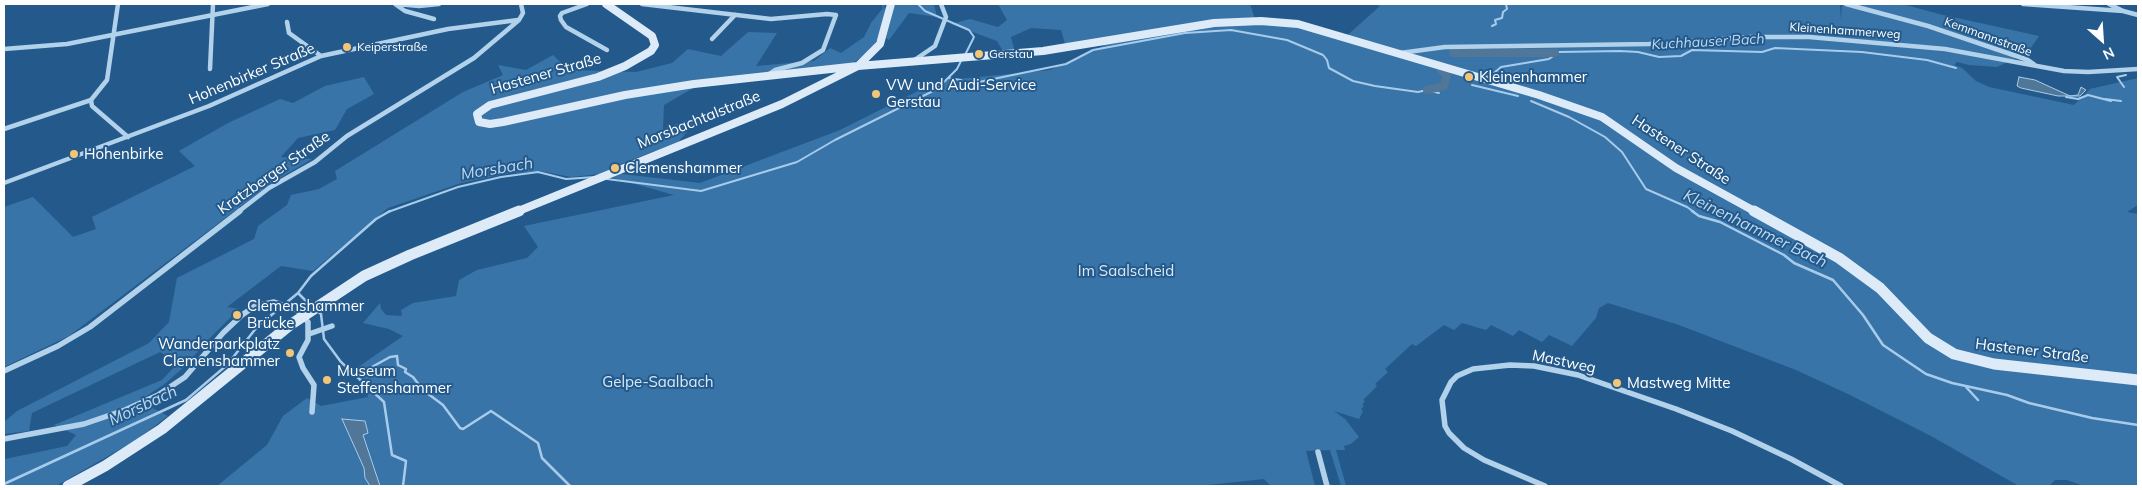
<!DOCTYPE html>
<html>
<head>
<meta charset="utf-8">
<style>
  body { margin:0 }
  #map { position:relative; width:2142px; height:490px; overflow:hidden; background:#245a8b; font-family:Mulish,sans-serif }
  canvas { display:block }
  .frame { position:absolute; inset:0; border:5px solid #fff; pointer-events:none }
  .north { position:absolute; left:2077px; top:15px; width:50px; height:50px; -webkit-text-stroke:4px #245a8b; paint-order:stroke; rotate:154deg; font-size:14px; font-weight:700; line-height:20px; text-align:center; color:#fff }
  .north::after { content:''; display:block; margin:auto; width:18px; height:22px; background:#fff; clip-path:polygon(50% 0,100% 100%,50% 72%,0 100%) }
</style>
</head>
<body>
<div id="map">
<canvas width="2142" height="490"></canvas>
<div class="frame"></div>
<div class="north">N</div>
</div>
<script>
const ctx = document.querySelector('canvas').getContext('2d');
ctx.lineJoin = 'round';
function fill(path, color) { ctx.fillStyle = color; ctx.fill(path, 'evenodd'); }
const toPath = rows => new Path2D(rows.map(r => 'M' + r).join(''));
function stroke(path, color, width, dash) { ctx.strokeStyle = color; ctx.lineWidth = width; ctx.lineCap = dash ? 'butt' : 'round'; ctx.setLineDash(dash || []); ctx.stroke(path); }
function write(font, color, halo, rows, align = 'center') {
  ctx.font = font + ' Mulish,sans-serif'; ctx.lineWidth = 4; ctx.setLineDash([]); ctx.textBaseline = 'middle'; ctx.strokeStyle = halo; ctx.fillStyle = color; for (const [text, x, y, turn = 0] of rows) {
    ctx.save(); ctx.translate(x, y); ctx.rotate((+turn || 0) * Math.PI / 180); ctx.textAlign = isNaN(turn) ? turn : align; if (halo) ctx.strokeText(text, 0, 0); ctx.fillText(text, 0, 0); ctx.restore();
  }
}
const green = toPath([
  [881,4,884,4,885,11,880,33,872,50,850,65,702,83,664,105,663,129,703,114,678,142,613,167,622,174,700,183,840,130,938,81,1050,70,1105,45,1066,47,1061,30,1031,28,1011,37,1015,52,1004,53,997,41,951,24,970,19,998,27,1007,20,998,4,1250,4,1256,22,1288,24,1342,40,1380,6,1374,4,1840,4,1841,21,1842,4,1902,4,1939,14,2039,36,2028,52,1997,67,1969,65,1957,62,1954,65,1962,68,1976,81,1989,87,2074,105,2090,89,2138,78,2138,205,2127,212,2138,214,2138,486,2084,486,2067,480,2055,480,2049,486,2019,486,1931,436,1848,394,1796,370,1679,325,1608,303,1599,308,1596,318,1572,346,1549,335,1542,342,1519,330,1513,336,1491,325,1486,330,1462,323,1454,330,1444,325,1416,346,1412,344,1385,369,1388,372,1375,384,1377,386,1363,400,1365,401,1362,405,1364,406,1361,409,1363,411,1359,419,1334,411,1345,419,1359,437,1351,444,1344,446,1345,450,1336,450,1346,486,1341,486,1330,450,1306,451,1315,486,1271,486,1264,479,1198,486,217,486,267,445,283,416,307,398,321,406,368,397,365,384,351,372,403,336,389,329,363,323,380,303,381,309,386,315,402,316,401,310,413,303,456,296,459,280,477,270,527,258,538,247,524,226,674,195,600,174,571,177,540,171,506,174,461,183,388,208,313,271,281,266,227,307,239,309,208,340,185,366,166,383,139,401,168,416,136,440,56,486,4,486,5,459,67,446,76,435,54,425,162,380,178,363,160,352,32,413,29,431,4,434,4,422,17,411,149,343,169,322,177,278,254,239,258,226,287,205,291,195,319,189,337,179,335,171,463,92,503,75,498,65,526,70,553,55,569,70,636,72,672,63,688,49,721,56,748,32,777,33,756,66,814,61,830,48,841,53,864,37,871,23,883,8],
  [895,4,934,4,937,17,909,13,889,40,886,38],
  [364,77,374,94,347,109,335,130,298,138,281,157,312,159,273,182,69,336,4,367,4,207,33,197,73,237,96,229,92,217,195,166,179,151,228,123,280,99,293,103,325,86]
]);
const water = toPath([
  [2019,77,2035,80,2070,96,2078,95,2081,87,2086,90,2080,96,2058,96,2021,88,2017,86,2019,77],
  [342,419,365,421,368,433,363,435,380,486,370,486,365,478,364,468,342,419]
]);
const streamFar1 = toPath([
  [918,4,925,11,969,30,974,37,965,55],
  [1492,26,1496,24,1495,20,1502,18,1503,12,1507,9,1506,4],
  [1494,73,1501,67,1549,59,1559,52,1620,51,1638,52,1659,57,1681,56,1692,50,1762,52,1775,48,1862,52,1927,60,1956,68],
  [948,78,961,80],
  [969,84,1066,64,1093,50,1185,33,1231,30,1287,40,1323,55,1327,60,1329,68,1353,81,1375,86,1418,92,1427,90,1439,93],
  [1472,85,1518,96],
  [2124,87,2117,77,2126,75],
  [2066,97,2078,99,2088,95,2111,101],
  [2105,99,2121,101],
  [1531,101,1569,117,1605,137,1622,152,1646,189,1687,207,1694,212],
  [607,179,701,191,797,162,835,140,937,89,957,69,962,59],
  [388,212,458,187,501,177,538,172,566,179,595,177]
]);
const stream = toPath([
  [1692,211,1699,216,1720,222,1784,255,1794,263,1833,280,1863,315,1883,345,1926,374,1952,383,2007,395,2029,403,2092,418,2138,425],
  [298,293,311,306],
  [317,311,321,314,324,339,341,362,384,402,392,455,406,461,403,486],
  [353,374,370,368,390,357,397,356,398,365,406,369,405,372,413,377,423,390,443,405,460,428,463,429,491,411,538,443,542,458,570,486],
  [1966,387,1978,400],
  [4,484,186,400,227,365,257,327,298,293,311,276,376,219,390,211]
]);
const canal = toPath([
  [1453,53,1555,53],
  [1427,90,1444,86,1447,75,1441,70]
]);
const streetFar1 = toPath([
  [395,4,405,11,434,19],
  [397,4,419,6,439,4],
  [587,4,562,13,560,16,561,20,566,27,607,50],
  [642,4,771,19,827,14,836,15,823,50,802,63,775,70,766,76],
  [1846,4,1928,26,2028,60,2035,65],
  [2023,4,2123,11],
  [2109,4,2123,11,2138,15],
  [287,22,289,33,321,56],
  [712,39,735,15],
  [4,49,67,44,268,4],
  [1400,53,1445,47,1649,44,1751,37,1809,37,1945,49,2064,71,2088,72,2138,69],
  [913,61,935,46,946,17,941,4],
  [210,69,213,4],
  [91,100,107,80,118,4],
  [91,100,92,106,128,137],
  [4,129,91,100],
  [4,183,209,106,321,56,448,29,518,20],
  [238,212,269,188,315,162,347,136,474,58,519,20,523,13,521,4]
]);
const street = toPath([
  [309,334,332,326],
  [4,371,58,346,90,327,240,211],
  [4,439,84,424,125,410,158,395,185,377,223,333,242,315,255,306,274,302,297,310,308,322,308,340,299,357,303,368,314,385,312,412],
  [1318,452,1327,486],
  [1545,486,1484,460,1464,448,1449,433,1445,426,1442,400,1451,382,1457,376,1473,369,1510,365,1534,366,1578,375,1676,409,1732,431,1791,459,1841,486]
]);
const secondaryFar1 = toPath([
  [606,4,652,36,655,45,651,51,625,66,598,77,490,105,477,114,479,122,490,124,503,122,625,95,694,84,858,66,1043,51,1214,23,1261,21,1298,24,1539,95,1602,117,1676,168,1756,212],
  [516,212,782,104,858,66,880,44,891,4]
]);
const secondary = toPath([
  [1754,211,1839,258,1880,288,1928,338,1954,354,1994,364,2138,380],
  [68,486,105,466,162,429,290,325,364,276,410,255,519,211]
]);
const markers = [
  [347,47,5,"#f5c576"],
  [979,54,5,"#f5c576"],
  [1469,77,5,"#f5c576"],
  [876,94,5,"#f5c576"],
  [74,154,5,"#f5c576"],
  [615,168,5,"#f5c576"],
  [237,315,5,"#f5c576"],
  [290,353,5,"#f5c576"],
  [327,380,5,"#f5c576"],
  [1617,383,5,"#f5c576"]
];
const farStreetnames = [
  ["Kleinenhammerweg",1845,31,4],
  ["Kemmannstraße",1988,37,20]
];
const farPoinames = [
  ["Keiperstraße",357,47],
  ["Gerstau",989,54]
];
const farWaternames = [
  ["Kuchhauser Bach",1708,42,-3]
];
const streetNames = [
  ["Hohenbirker Straße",252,74,-23],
  ["Hastener Straße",546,74,-16],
  ["Morsbachtalstraße",699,120,-22],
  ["Hastener Straße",1681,150,33],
  ["Kratzberger Straße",274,173,-35],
  ["Hastener Straße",2032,351,7],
  ["Mastweg",1564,362,12]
];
const poiNames = [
  ["Kleinenhammer",1479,77],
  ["VW und Audi-Service",886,85],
  ["Gerstau",886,102],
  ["Hohenbirke",84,154],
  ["Clemenshammer",625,168],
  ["Clemenshammer",247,306],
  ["Brücke",247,323],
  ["Wanderparkplatz",280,344,"right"],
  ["Clemenshammer",280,361,"right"],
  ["Museum",337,371],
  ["Steffenshammer",337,388],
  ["Mastweg Mitte",1627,383]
];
const parkNames = [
  ["Im Saalscheid",1126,271],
  ["Gelpe-Saalbach",658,382]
];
const waterNames = [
  ["Morsbach",497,169,-9],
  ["Kleinenhammer Bach",1755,229,26],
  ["Morsbach",143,406,-25]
];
fill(green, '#3974a8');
fill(water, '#507698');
stroke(water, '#a7cceb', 1);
stroke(streamFar1, '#a7cceb', 2);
stroke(stream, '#a7cceb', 2.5);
stroke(canal, '#507698', 8);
stroke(streetFar1, '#b2d1ea', 4.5);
stroke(street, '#b2d1ea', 5.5);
stroke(secondaryFar1, '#ddebf8', 8);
stroke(secondary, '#ddebf8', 11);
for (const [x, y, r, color] of markers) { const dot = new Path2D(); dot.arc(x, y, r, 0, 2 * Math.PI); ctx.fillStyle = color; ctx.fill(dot); stroke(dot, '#245a8b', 2); }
write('12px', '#fff', '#245a8b', farStreetnames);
write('12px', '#fff', '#245a8b', farPoinames, 'left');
write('italic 14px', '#bedaf2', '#245a8b', farWaternames);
write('15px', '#fff', '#245a8b', streetNames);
write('15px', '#fff', '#245a8b', poiNames, 'left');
write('15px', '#d7e9f8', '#245a8b', parkNames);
write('italic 16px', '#bedaf2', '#245a8b', waterNames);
</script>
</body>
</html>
